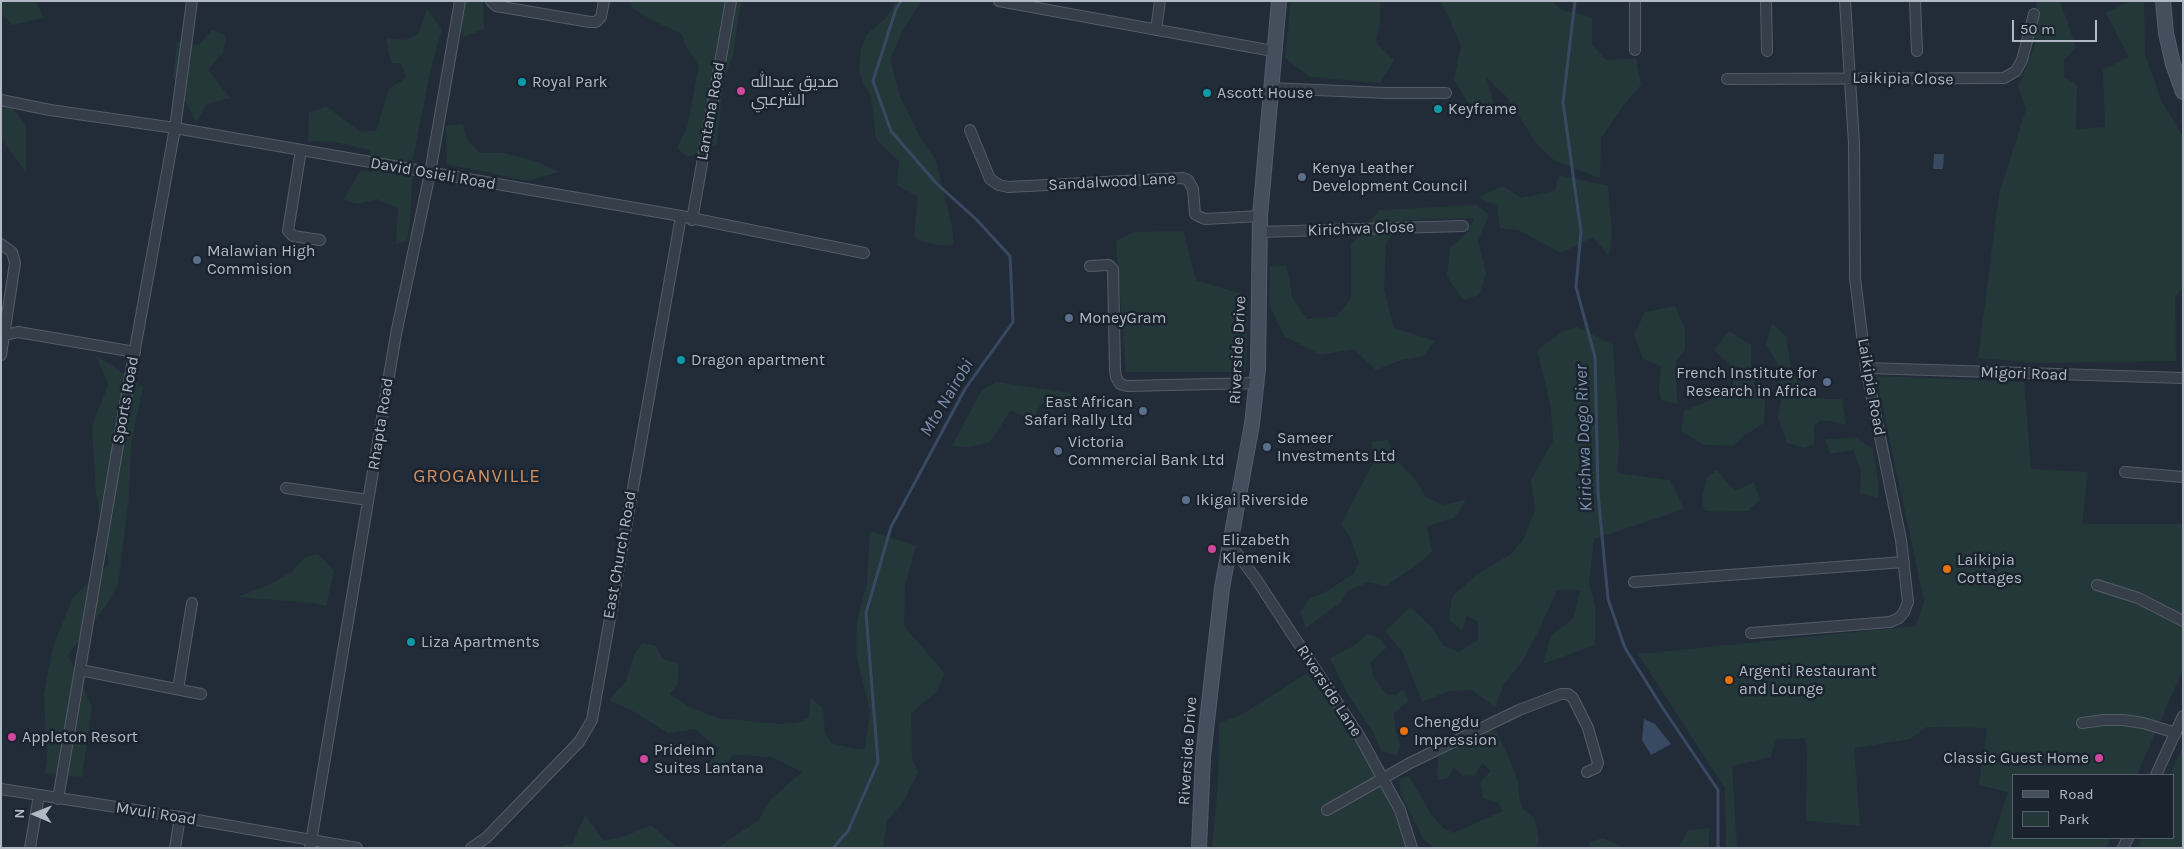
<!DOCTYPE html>
<html>
<head>
<meta charset="utf-8">
<style>
  body { margin:0 }
  #map { position:relative; width:2184px; height:849px; overflow:hidden; background:#222c39; font-family:Karla,sans-serif }
  canvas { display:block }
  .frame { position:absolute; inset:0; border:2px solid #b1b9c5; pointer-events:none }
  .legend { position:absolute; left:2012px; top:774px; width:162px; height:65px; box-sizing:border-box; background:#1b232e; border:1px solid #575f6a; margin:0; padding:6px 9px; list-style:none; font-size:15px; color:#b1b9c5 }
  .legend li { display:flex; align-items:center; gap:10px; height:25px }
  .legend b { width:25px; border:1px solid #575f6a }
  .north { position:absolute; left:10px; top:789px; width:50px; height:50px; -webkit-text-stroke:4px #1b232e; paint-order:stroke; rotate:271deg; font-size:14px; font-weight:700; line-height:20px; text-align:center; color:#b1b9c5 }
  .north::after { content:''; display:block; margin:auto; width:18px; height:22px; background:#b1b9c5; clip-path:polygon(50% 0,100% 100%,50% 72%,0 100%) }
  .scale { position:absolute; left:2012px; top:20px; width:85px; height:22px; box-sizing:border-box; border:2px solid #b1b9c5; border-top:0; padding-left:6px; font-size:15px; line-height:18px; white-space:nowrap; color:#b1b9c5; -webkit-text-stroke:4px #1b232e; paint-order:stroke }
</style>
</head>
<body>
<div id="map">
<canvas width="2184" height="849"></canvas>
<div class="frame"></div>
<ul class="legend">
<li><b style="height:6px;background:#444e5c"></b>Road</li>
<li><b style="height:14px;background:#24383a"></b>Park</li>
</ul>
<div class="north">N</div>
<div class="scale">50 m</div>
</div>
<script>
const ctx = document.querySelector('canvas').getContext('2d');
ctx.lineJoin = 'round';
function fill(path, color) { ctx.fillStyle = color; ctx.fill(path, 'evenodd'); }
const toPath = rows => new Path2D(rows.map(r => 'M' + r).join(''));
function stroke(path, color, width, dash) { ctx.strokeStyle = color; ctx.lineWidth = width; ctx.lineCap = dash ? 'butt' : 'round'; ctx.setLineDash(dash || []); ctx.stroke(path); }
function write(font, color, halo, rows, align = 'center') {
  ctx.font = font + ' Karla,Cairo,sans-serif'; ctx.lineWidth = 5; ctx.setLineDash([]); ctx.textBaseline = 'middle'; ctx.strokeStyle = halo; ctx.fillStyle = color; for (const [text, x, y, turn = 0] of rows) {
    ctx.save(); ctx.translate(x, y); ctx.rotate((+turn || 0) * Math.PI / 180); ctx.textAlign = isNaN(turn) ? turn : align; if (halo) ctx.strokeText(text, 0, 0); ctx.fillText(text, 0, 0); ctx.restore();
  }
}
const green = toPath([
  [1,1,32,1,37,4,44,18,12,25,1,13],
  [453,1,483,1,484,29,463,37],
  [631,1,741,1,733,56,723,80,717,145,688,157,677,148,687,128,699,66,686,47,682,34,652,20,632,8],
  [896,1,921,1,903,30,890,59,899,94,921,139,935,159,952,227,954,244,939,245,920,241,914,235,918,197,897,185,899,161,876,139,871,96,863,83,859,68,861,50,866,35,886,18],
  [1291,1,1380,1,1380,20,1376,43,1394,60,1380,83,1310,77,1285,58],
  [1440,1,1551,1,1562,10,1592,17,1592,44,1606,60,1636,59,1641,85,1622,107,1601,138,1600,178,1555,161,1536,143,1507,97,1486,77,1494,105,1474,113,1454,79,1461,46,1447,13],
  [2037,1,2060,1,2076,47,2064,60,2064,77,2077,85,2076,129,2105,127,2103,70,2129,57,2106,13,2131,1,2144,1,2145,54,2161,100,2183,137,2183,287,2175,298,2176,361,2039,363,1978,358,1999,194,2026,109,2018,87,2035,45],
  [427,9,442,29,431,68,413,158,410,221,407,241,396,244,398,209,377,199,357,204,343,200,360,172,372,171,370,150,339,143,308,141,309,113,326,106,360,132,376,131,389,89,406,78,401,63,391,63,386,38,406,40,418,34],
  [212,30,226,36,223,53,208,70,230,98,207,104,196,122,173,77,177,42,199,45],
  [1,95,26,125,26,173,1,137],
  [463,124,467,139,479,153,503,153,535,161,559,172,528,181,447,164,446,126],
  [1559,175,1608,186,1612,234,1609,256,1593,237,1561,253,1518,230,1500,228,1497,206,1478,197,1503,186,1521,198,1555,191],
  [1477,205,1489,214,1478,241,1486,273,1479,295,1463,300,1447,276,1450,248,1467,233,1474,218,1403,220,1386,243,1384,290,1394,328,1435,341,1423,356,1401,360,1376,370,1354,349,1321,355,1284,336,1269,304,1270,266,1287,266,1292,297,1307,319,1336,317,1351,298,1351,244,1380,210],
  [1183,231,1196,280,1248,296,1246,372,1126,372,1116,241,1135,232],
  [1675,306,1685,329,1685,350,1676,360,1677,404,1661,400,1659,388,1661,366,1643,359,1634,335,1645,312],
  [1772,323,1786,336,1791,369,1805,389,1821,399,1842,399,1846,425,1830,421,1820,421,1814,426,1814,444,1804,448,1787,443,1778,417,1781,400,1780,368,1766,344],
  [1577,327,1613,345,1619,446,1617,473,1670,480,1684,509,1594,539,1589,583,1595,607,1595,645,1543,664,1551,635,1573,619,1580,590,1557,590,1539,630,1523,660,1504,684,1495,707,1472,690,1449,691,1422,702,1403,653,1385,631,1410,607,1432,627,1444,646,1459,652,1478,640,1478,622,1467,616,1462,631,1449,619,1452,597,1476,575,1511,554,1524,538,1535,510,1531,480,1553,441,1551,408,1537,350,1564,331],
  [1729,331,1751,345,1751,365,1756,393,1765,401,1764,423,1742,437,1734,446,1704,445,1681,431,1684,411,1709,401,1734,386,1729,364,1714,350],
  [96,355,143,387,131,444,129,497,118,584,107,604,68,655,92,706,82,777,45,774,47,760,44,694,53,647,73,597,109,564,96,492,92,426,108,385],
  [1876,376,2024,382,2031,469,2088,472,2082,524,2183,524,2183,669,2137,775,2013,775,2013,838,2111,838,2106,848,1990,848,2008,792,1979,785,1987,728,1927,727,1910,739,1854,748,1860,826,1806,821,1807,751,1805,738,1776,740,1771,757,1732,766,1737,848,1726,848,1725,788,1638,654,1916,626,1924,601],
  [996,382,1050,390,1076,394,1040,405,1032,421,1011,410,990,442,970,447,952,446,981,391],
  [1856,438,1873,449,1878,481,1878,498,1860,493,1861,470,1853,450,1830,454,1825,439],
  [1388,440,1397,461,1414,478,1426,497,1443,505,1466,500,1454,518,1427,526,1432,552,1415,566,1386,586,1369,582,1349,590,1340,603,1306,628,1300,612,1310,598,1324,593,1353,574,1359,563,1351,539,1341,524,1373,463,1372,441],
  [1717,470,1735,491,1754,482,1760,499,1748,511,1717,512,1704,510,1702,499,1707,478],
  [870,531,916,546,905,585,904,626,945,674,936,692,911,713,912,759,918,772,903,802,887,821,883,848,717,848,759,820,770,800,802,772,772,757,733,755,718,774,706,768,719,749,695,729,668,733,631,710,609,700,626,681,634,655,642,643,656,646,662,659,679,664,677,684,670,694,691,708,718,718,779,724,797,723,808,718,811,698,823,709,825,733,831,743,852,748,865,749,870,711,856,653,857,623,867,583],
  [318,554,334,571,326,606,314,603,237,597,269,585,292,572,304,558],
  [1367,634,1380,638,1386,648,1370,663,1374,678,1386,694,1396,695,1404,689,1408,702,1394,713,1395,728,1400,746,1397,756,1381,751,1373,732,1347,693,1330,658,1355,645],
  [1307,673,1336,710,1385,790,1408,848,1212,848,1218,787,1219,723,1241,715],
  [1485,731,1496,731,1508,756,1518,782,1519,797,1523,809,1534,818,1539,840,1536,848,1435,848,1424,840,1401,795,1399,779,1409,776,1431,814,1443,828,1453,833,1503,811,1498,803,1483,798,1480,782,1491,771,1482,763,1475,775,1464,776,1454,768,1448,778,1437,780,1438,757],
  [2183,746,2183,848,2138,848,2143,838,2173,838,2173,775,2170,775],
  [585,815,604,841,626,836,650,825,678,848,551,848,572,844],
  [1709,828,1709,848,1678,848,1688,830],
  [1603,838,1621,846,1621,848,1589,848,1589,842]
]);
const water = toPath([
  [1934,154,1944,154,1943,169,1933,169],
  [1644,719,1655,724,1671,744,1651,755,1642,740]
]);
const stream = toPath([
  [1575,1,1563,102,1581,232,1576,287,1595,357,1598,493,1608,599,1625,648,1662,707,1718,790,1718,848],
  [833,848,848,831,878,762,866,613,891,527,965,389,1013,322,1010,256,976,219,937,184,891,131,873,81,896,9,901,1]
]);
const street = toPath([
  [491,1,496,6,590,22,596,22,601,17,604,1],
  [999,1,1273,51],
  [1635,1,1635,50],
  [1766,1,1767,51],
  [1915,1,1917,51],
  [1156,30,1160,1],
  [1727,79,2004,78,2016,71,2022,60,2034,14],
  [1270,88,1386,93,1446,93],
  [1,100,50,110,175,128,681,216,864,253],
  [970,130,990,179,999,185,1008,187,1183,178,1188,180,1193,189,1195,214,1198,216,1205,219,1260,216],
  [301,150,288,231,293,236,320,240],
  [692,220,731,1],
  [1259,232,1463,226],
  [1,244,12,252,15,263,1,355],
  [1090,266,1109,265,1113,269,1115,370,1116,377,1120,384,1127,386,1257,383],
  [1,336,18,332,135,352],
  [1866,368,2183,378],
  [2125,472,2183,477],
  [286,488,368,500],
  [1230,544,1256,579,1360,737,1400,810,1412,848],
  [1634,582,1904,562],
  [2097,585,2138,598,2183,621],
  [1751,633,1890,622,1899,618,1904,612,1908,602,1901,540,1866,368,1855,278,1854,143,1845,1],
  [80,670,201,694],
  [178,689,192,603],
  [2082,723,2104,720,2123,720,2143,723,2176,733],
  [2156,775,2183,716],
  [1,789,180,817,357,848],
  [58,799,124,410,175,128,192,1],
  [1327,810,1410,763,1519,710,1561,694,1568,694,1573,698,1588,728,1598,763,1596,768,1587,772],
  [30,848,39,795],
  [175,848,180,817],
  [310,848,396,334,430,173,460,1],
  [471,848,486,838,579,742,592,720,681,216],
  [2123,848,2128,838]
]);
const secondary = toPath([
  [2163,1,2166,33,2173,64,2183,92],
  [1199,848,1203,757,1222,588,1252,424,1258,369,1260,216,1279,1]
]);
const markers = [
  [522,82,5,"#0f9aa8"],
  [741,91,5,"#d1479c"],
  [1207,93,5,"#0f9aa8"],
  [1438,109,5,"#0f9aa8"],
  [1302,177,5,"#5c6f8a"],
  [197,260,5,"#5c6f8a"],
  [1069,318,5,"#5c6f8a"],
  [681,360,5,"#0f9aa8"],
  [1827,382,5,"#5c6f8a"],
  [1143,411,5,"#5c6f8a"],
  [1267,447,5,"#5c6f8a"],
  [1058,451,5,"#5c6f8a"],
  [1186,500,5,"#5c6f8a"],
  [1212,549,5,"#d1479c"],
  [1947,569,5,"#e8710a"],
  [411,642,5,"#0f9aa8"],
  [1729,680,5,"#e8710a"],
  [1404,731,5,"#e8710a"],
  [12,737,5,"#d1479c"],
  [2099,758,5,"#d1479c"],
  [644,759,5,"#d1479c"]
];
const streetNames = [
  ["Laikipia Close",1903,79,1],
  ["Lantana Road",711,111,-80],
  ["David Osieli Road",433,174,10],
  ["Sandalwood Lane",1112,182,-3],
  ["Kirichwa Close",1361,229,-2],
  ["Riverside Drive",1238,350,-87],
  ["Migori Road",2024,374,2],
  ["Laikipia Road",1871,387,80],
  ["Sports Road",126,400,-80],
  ["Rhapta Road",381,424,-81],
  ["East Church Road",620,555,-80],
  ["Riverside Lane",1329,691,57],
  ["Riverside Drive",1188,751,-86],
  ["Mvuli Road",156,814,9]
];
const poiNames = [
  ["Royal Park",532,82],
  ["صديق عبدالله",751,82],
  ["الشرعبي",751,100],
  ["Ascott House",1217,93],
  ["Keyframe",1448,109],
  ["Kenya Leather",1312,168],
  ["Development Council",1312,186],
  ["Malawian High",207,251],
  ["Commision",207,269],
  ["MoneyGram",1079,318],
  ["Dragon apartment",691,360],
  ["French Institute for",1817,373,"right"],
  ["Research in Africa",1817,391,"right"],
  ["East African",1133,402,"right"],
  ["Safari Rally Ltd",1133,420,"right"],
  ["Sameer",1277,438],
  ["Investments Ltd",1277,456],
  ["Victoria",1068,442],
  ["Commercial Bank Ltd",1068,460],
  ["Ikigai Riverside",1196,500],
  ["Elizabeth",1222,540],
  ["Klemenik",1222,558],
  ["Laikipia",1957,560],
  ["Cottages",1957,578],
  ["Liza Apartments",421,642],
  ["Argenti Restaurant",1739,671],
  ["and Lounge",1739,689],
  ["Chengdu",1414,722],
  ["Impression",1414,740],
  ["Appleton Resort",22,737],
  ["PrideInn",654,750],
  ["Suites Lantana",654,768],
  ["Classic Guest Home",2089,758,"right"]
];
const waterNames = [
  ["Mto Nairobi",947,398,-59],
  ["Kirichwa Dogo River",1584,438,-92]
];
const quarterNames = [
  ["GROGANVILLE",477,477]
];
fill(green, '#24383a');
fill(water, '#384a62');
stroke(stream, '#384a62', 3);
stroke(street, '#545c67', 12);
stroke(secondary, '#545c67', 16);
stroke(street, '#363e49', 10);
stroke(secondary, '#444e5c', 14);
for (const [x, y, r, color] of markers) { const dot = new Path2D(); dot.arc(x, y, r, 0, 2 * Math.PI); ctx.fillStyle = color; ctx.fill(dot); stroke(dot, '#1b232e', 2); }
write('16px', '#b1b9c5', '#1b232e', streetNames);
write('16px', '#b1b9c5', '#1b232e', poiNames, 'left');
write('italic 18px', '#7a90ac', '#1b232e', waterNames);
ctx.letterSpacing = '1px';
write('19px', '#d08f62', '#1b232e', quarterNames);
ctx.letterSpacing = '0px';
</script>
</body>
</html>
